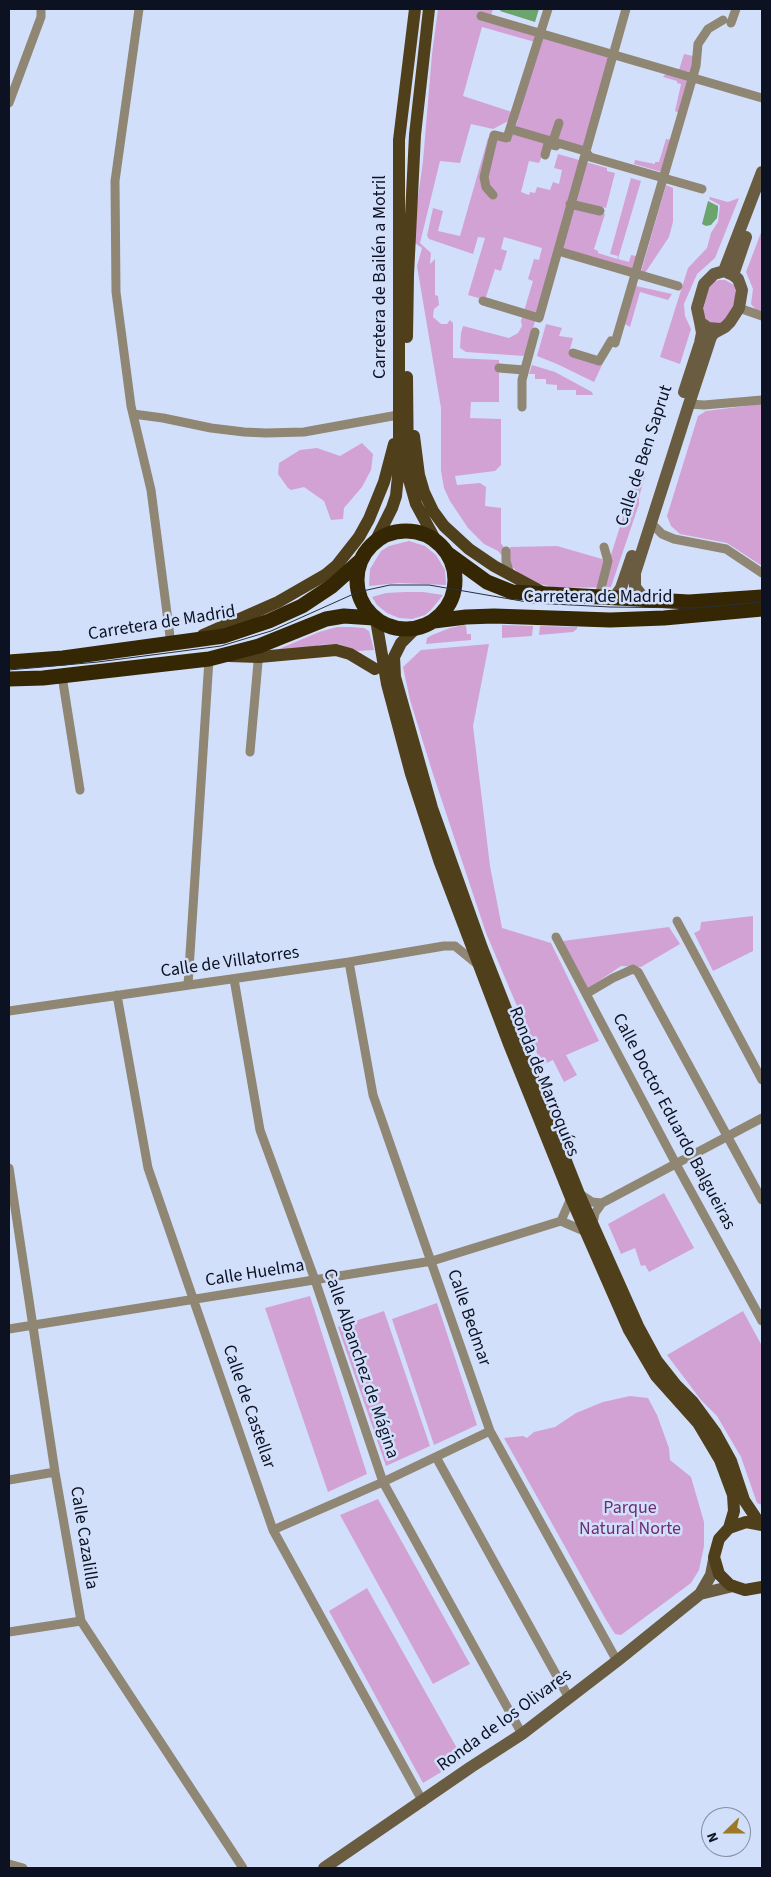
<!DOCTYPE html>
<html>
<head>
<meta charset="utf-8">
<style>
  body { margin:0 }
  #map { position:relative; width:771px; height:1877px; overflow:hidden; background:#d2dffa; font-family:"Source Sans 3",sans-serif }
  canvas { display:block }
  .frame { position:absolute; inset:0; border:10px solid #0c1222; pointer-events:none }
  .north { position:absolute; left:701px; top:1807px; width:50px; height:50px; box-sizing:border-box; background:#d2dffa; border:1px solid #838da4; border-radius:50%; rotate:248deg; font-size:14px; font-weight:700; line-height:20px; text-align:center; color:#0c1222 }
  .north::after { content:''; display:block; margin:auto; width:18px; height:22px; background:#9c7924; clip-path:polygon(50% 0,100% 100%,50% 72%,0 100%) }
</style>
</head>
<body>
<div id="map">
<canvas width="771" height="1877"></canvas>
<div class="frame"></div>
<div class="north">N</div>
</div>
<script>
const ctx = document.querySelector('canvas').getContext('2d');
ctx.lineJoin = 'round';
function fill(path, color) { ctx.fillStyle = color; ctx.fill(path, 'evenodd'); }
const toPath = rows => new Path2D(rows.map(r => 'M' + r).join(''));
function stroke(path, color, width, dash) { ctx.strokeStyle = color; ctx.lineWidth = width; ctx.lineCap = dash ? 'butt' : 'round'; ctx.setLineDash(dash || []); ctx.stroke(path); }
function write(font, color, halo, rows, align = 'center') {
  ctx.font = font + ' "Source Sans 3",sans-serif'; ctx.lineWidth = 5; ctx.setLineDash([]); ctx.textBaseline = 'middle'; ctx.strokeStyle = halo; ctx.fillStyle = color; for (const [text, x, y, turn = 0] of rows) {
    ctx.save(); ctx.translate(x, y); ctx.rotate((+turn || 0) * Math.PI / 180); ctx.textAlign = isNaN(turn) ? turn : align; if (halo) ctx.strokeText(text, 0, 0); ctx.fillText(text, 0, 0); ctx.restore();
  }
}
const green = toPath([
  [438,9,493,9,491,16,537,36,535,42,482,27,463,96,518,114,542,37,610,57,583,147,550,138,539,163,529,161,521,192,529,195,530,192,535,193,537,187,550,190,553,182,559,184,562,170,554,168,558,154,607,168,607,171,615,173,606,208,602,207,600,211,600,213,605,214,594,249,598,251,598,253,617,259,618,256,610,254,631,178,641,181,618,259,629,262,631,255,636,256,655,191,658,193,636,271,556,248,525,356,466,352,460,348,461,333,463,326,509,338,518,333,522,326,521,321,533,281,528,279,534,259,539,260,542,248,504,237,501,249,507,251,501,271,495,269,485,300,468,295,485,238,478,237,473,254,429,239,427,236,433,208,443,211,438,231,460,236,488,138,497,139,509,143,518,120,512,119,493,129,471,124,460,163,440,161,420,243,431,253,430,264,435,259,435,295,438,296,439,305,434,309,433,317,441,324,447,324,450,320,453,323,453,358,499,360,499,402,471,402,470,418,501,419,501,465,495,471,455,476,457,485,480,483,486,487,485,506,501,508,501,543,506,551,510,552,510,547,557,546,609,561,638,470,646,473,639,497,639,504,611,587,557,588,540,584,520,575,498,551,484,544,468,528,450,501,444,488,441,471,441,408,417,266,422,248,412,241,423,161,432,54],
  [684,54,693,56,694,62,690,72,679,70],
  [666,73,690,78,679,113,675,111,681,84,677,83,677,81,663,77],
  [666,139,672,140,662,172,634,164,635,160,655,164,655,162,659,162],
  [666,185,673,188,673,222,669,237,645,273,641,272],
  [710,197,728,202,739,198,715,258,697,274,684,304,685,316,691,329,680,364,660,357,688,268,707,248,711,233,718,222,720,205,709,199],
  [762,230,762,311,756,310,751,304,753,289,746,272],
  [719,280,725,280,734,285,737,297,727,322,712,326,702,314,709,286,713,282],
  [636,286,672,294,668,300,640,292,630,327,625,324],
  [546,324,562,328,559,336,573,338,569,353,603,363,594,382,557,364,537,356],
  [532,365,555,372,592,392,593,395,576,395,576,390,557,390,557,385,546,384,546,379,535,379,535,374,529,374],
  [762,404,762,566,727,543,680,534,671,526,667,516,698,416,706,411],
  [362,443,373,454,371,470,362,487,344,508,343,519,331,520,324,501,304,487,291,490,288,488,278,474,279,463,300,450,317,448,340,456],
  [409,541,425,546,436,555,445,570,446,585,399,583,369,586,370,569,381,551,389,546],
  [405,592,423,592,443,595,431,610,425,615,412,619,399,618,387,613,377,605,372,597,386,593],
  [464,625,466,626,467,634,471,634,471,640,426,644,427,638,432,635,450,628],
  [502,625,533,626,532,636,502,638],
  [540,626,577,627,577,629,573,632,539,635],
  [337,627,351,627,364,628,369,631,374,650,358,651,339,644,318,645,318,648,267,654,319,632],
  [489,644,473,726,490,866,502,928,551,943,599,1041,566,1055,577,1075,564,1082,553,1060,542,1065,486,933,433,774,410,700,403,667,421,650],
  [753,916,753,951,713,971,694,933,700,930,701,922],
  [669,927,680,944,641,967,621,966,586,990,568,955,563,941],
  [664,1193,694,1248,649,1272,645,1265,641,1266,635,1248,621,1254,608,1224],
  [310,1296,367,1474,328,1492,265,1308],
  [437,1303,477,1425,434,1445,392,1319],
  [384,1311,430,1446,386,1466,338,1327],
  [743,1311,762,1346,762,1505,757,1503,741,1457,717,1416,701,1400,667,1355],
  [630,1396,648,1398,657,1415,669,1448,670,1460,691,1477,704,1522,704,1546,699,1570,691,1583,621,1635,615,1634,605,1618,504,1438,523,1436,527,1438,534,1432,555,1427,576,1413,603,1402],
  [378,1499,470,1664,433,1684,340,1515],
  [367,1588,463,1759,423,1783,329,1611]
]);
const water = toPath([
  [501,9,539,9,535,22,500,11],
  [708,201,718,206,718,210,717,218,711,225,706,226,702,224]
]);
const street = toPath([
  [139,9,115,181,116,292,131,406,151,490,171,644],
  [481,16,762,98],
  [731,23,736,9],
  [9,103,41,17,41,9],
  [510,129,585,151,590,157,702,189],
  [553,141,559,123],
  [545,155,548,144,556,146],
  [493,195,486,187,484,177,494,135,507,138,548,9],
  [570,204,600,211],
  [558,251,678,286],
  [483,301,539,318,626,9],
  [739,308,762,316],
  [573,353,599,361,611,341,615,343,696,66,698,44,708,29,723,20],
  [499,368,524,370],
  [689,404,704,405,762,400],
  [522,407,522,380,535,332],
  [133,414,163,418,211,428,244,432,266,433,304,432,398,415],
  [651,523,662,534,674,539,726,549,762,573],
  [506,551,506,561,510,574],
  [600,592,608,561,604,547],
  [62,676,80,790],
  [250,752,259,651],
  [677,921,762,1080],
  [556,937,676,1164,762,1321],
  [349,962,373,1095,490,1431,617,1661],
  [234,979,260,1130,315,1280,383,1482,522,1734],
  [188,985,209,659],
  [586,994,613,978,633,969,638,972,762,1200],
  [117,995,148,1168,273,1530,423,1802],
  [9,1011,349,962,444,946,455,946,477,964],
  [9,1168,55,1472,81,1621,243,1868],
  [580,1194,592,1202,602,1203],
  [561,1221,584,1231],
  [561,1221,571,1198],
  [593,1224,595,1213,602,1203,762,1118],
  [9,1329,432,1261,561,1221],
  [436,1457,569,1698],
  [9,1480,55,1472],
  [273,1530,383,1482,490,1431],
  [9,1632,81,1621],
  [9,1864,23,1868]
]);
const secondary = toPath([
  [724,271,762,172],
  [733,275,746,237],
  [684,392,700,343,702,333,700,322],
  [614,598,621,588,632,556],
  [645,600,635,587,635,573,689,404,711,337,714,333,725,327,730,322,739,308,742,290,738,279,733,275,724,271,714,274,704,284,697,308,700,322,708,328,720,329],
  [700,1594,733,1586],
  [324,1868,471,1767,522,1734,617,1661,700,1594,711,1575,714,1560]
]);
const primary = toPath([
  [407,337,408,275,415,135,429,9],
  [407,377,408,476,416,504,436,541],
  [414,436,419,475,424,492,433,511,444,526,469,549,494,566,544,593],
  [375,542,392,508,396,496,399,466,399,140,415,9],
  [376,620,387,684,411,774,439,860,509,1044,571,1198,629,1330,656,1376,698,1423,720,1460,733,1495,734,1511,729,1528],
  [415,629,401,643,394,657,395,677,432,808,482,948,579,1194,638,1326,657,1361,676,1385,693,1402,715,1432,731,1461,744,1500,760,1524],
  [203,635,278,602,325,575,337,565,359,537,369,519,384,482,394,444],
  [229,656,259,657,336,650,350,654,375,669],
  [762,1525,746,1522,729,1528,719,1539,714,1557,719,1574,730,1585,745,1590,762,1587]
]);
const highway = toPath([
  '357 580a49 49 0 1 1 98 0a49 49 0 1 1-98 0Z',
  [447,553,487,582,512,592,689,602,762,597],
  [434,621,466,617,494,616,610,620,664,618,762,609],
  [9,662,63,658,224,636,269,621,302,606,332,586,361,560],
  [9,679,43,678,209,659,259,646,326,619,344,616,374,618]
]);
const tram = toPath([
  [9,670,98,662,221,646,271,631,358,592,390,585,429,585,533,603,610,607,696,608,762,602]
]);
const streetNames = [
  ["Carretera de Bailén a Motril",381,277,-90],
  ["Calle de Ben Saprut",645,456,-72],
  ["Carretera de Madrid",598,598],
  ["Carretera de Madrid",162,624,-9],
  ["Calle de Villatorres",230,963,-8],
  ["Ronda de Marroquíes",543,1082,68],
  ["Calle Doctor Eduardo Balgueiras",673,1122,62],
  ["Calle Huelma",255,1274,-9],
  ["Calle Bedmar",468,1318,71],
  ["Calle Albanchez de Mágina",360,1364,71],
  ["Calle de Castellar",248,1407,71],
  ["Calle Cazalilla",83,1538,81],
  ["Ronda de los Olivares",505,1721,-36]
];
const parkNames = [
  ["Parque",630,1509],
  ["Natural Norte",630,1530]
];
fill(green, '#d2a2d4');
fill(water, '#6ba46d');
stroke(street, '#8f8673', 9);
stroke(secondary, '#695c40', 12);
stroke(primary, '#4f3f1b', 12);
stroke(highway, '#352704', 15);
stroke(tram, '#282f40', 1);
write('18px', '#0c1222', '#d2dffa', streetNames);
write('18px', '#6e2d72', '#d2dffa', parkNames);
</script>
</body>
</html>
